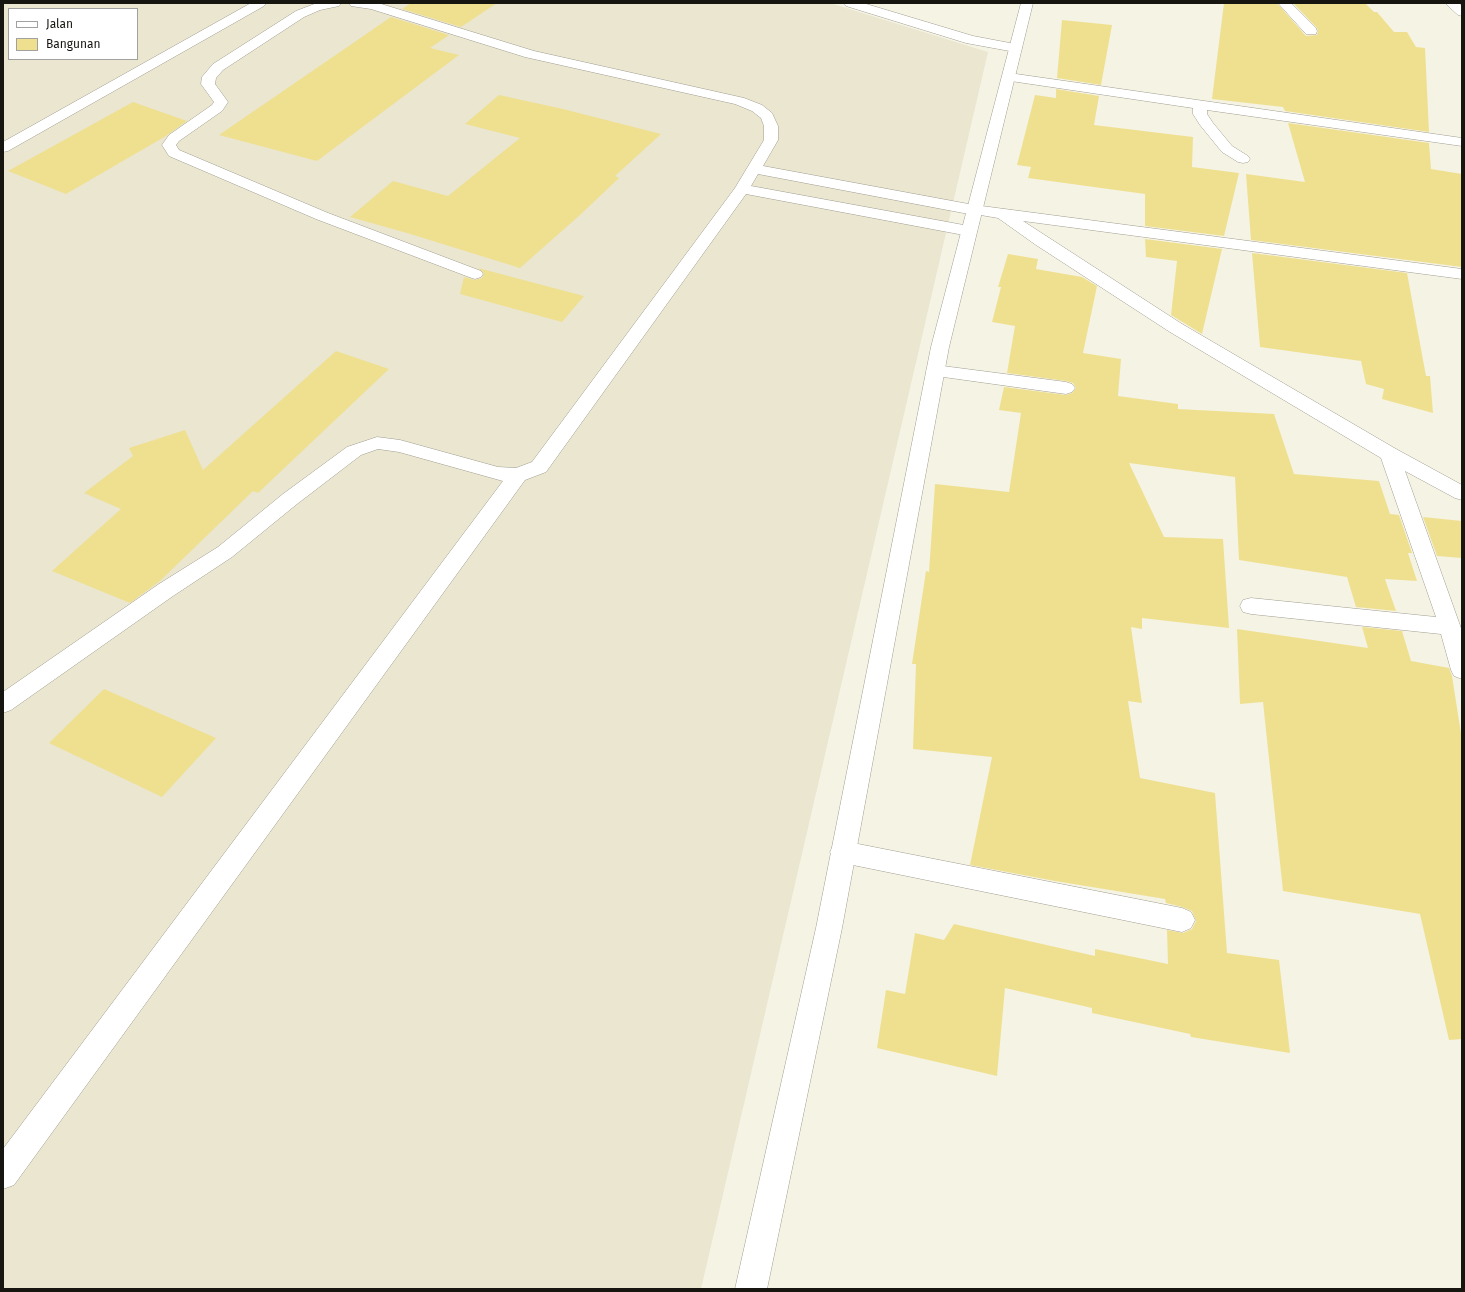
<!DOCTYPE html>
<html>
<head>
<meta charset="utf-8">
<style>
  body { margin:0 }
  #map { position:relative; width:1465px; height:1292px; overflow:hidden; background:#f5f3e4; font-family:"Fira Sans",sans-serif }
  canvas { display:block }
  .frame { position:absolute; inset:0; border:4px solid #161510; pointer-events:none }
  .legend { position:absolute; left:8px; top:8px; width:130px; height:52px; box-sizing:border-box; background:#fff; border:1px solid #a2a19f; margin:0; padding:5px 7px; list-style:none; font-size:12px; color:#161510 }
  .legend li { display:flex; align-items:center; gap:8px; height:20px }
  .legend b { width:20px; border:1px solid #a2a19f }
</style>
</head>
<body>
<div id="map">
<canvas width="1465" height="1292"></canvas>
<div class="frame"></div>
<ul class="legend">
<li><b style="height:5px;background:#fff"></b>Jalan</li>
<li><b style="height:11px;background:#efe090"></b>Bangunan</li>
</ul>
</div>
<script>
const ctx = document.querySelector('canvas').getContext('2d');
ctx.lineJoin = 'round';
function fill(path, color) { ctx.fillStyle = color; ctx.fill(path, 'evenodd'); }
const toPath = rows => new Path2D(rows.map(r => 'M' + r).join(''));
function stroke(path, color, width, dash) { ctx.strokeStyle = color; ctx.lineWidth = width; ctx.lineCap = dash ? 'butt' : 'round'; ctx.setLineDash(dash || []); ctx.stroke(path); }
const built = toPath([
  [3,3,830,3,988,52,701,1289,3,1289],
  [9,9,137,9,137,59,9,59]
]);
const building = toPath([
  [411,3,497,3,461,27,402,9],
  [1224,3,1277,3,1306,36,1317,35,1318,31,1317,28,1293,3,1365,3,1374,12,1377,12,1394,32,1407,32,1416,47,1425,48,1429,132,1285,111,1283,107,1212,99],
  [391,17,449,35,430,48,459,55,317,161,219,135],
  [1062,20,1112,25,1101,85,1057,78],
  [1056,89,1099,96,1094,125,1193,137,1192,167,1239,173,1224,236,1145,226,1145,194,1028,178,1031,167,1017,165,1035,95,1056,98],
  [499,95,563,109,661,134,615,176,619,178,580,215,520,268,407,233,350,217,393,181,448,196,520,138,465,124],
  [133,102,187,121,166,136,66,194,8,171],
  [1288,123,1429,143,1431,169,1462,174,1462,267,1251,240,1246,174,1305,182],
  [1145,239,1222,249,1202,334,1171,315,1177,261,1146,257],
  [1252,253,1407,273,1426,376,1430,376,1433,413,1382,399,1384,389,1366,384,1361,361,1260,347],
  [1008,254,1038,259,1036,269,1082,277,1097,286,1083,353,1121,359,1118,396,1178,404,1178,409,1274,414,1294,474,1379,481,1390,514,1399,515,1412,553,1408,553,1417,581,1385,579,1396,611,1356,607,1347,577,1239,560,1235,477,1129,463,1164,537,1223,539,1229,628,1142,618,1142,629,1131,627,1142,703,1128,701,1140,778,1215,793,1227,953,1279,960,1290,1053,1191,1037,1190,1034,1092,1013,1092,1008,1005,988,997,1076,877,1048,886,990,905,994,915,933,944,940,954,924,1095,956,1095,949,1168,964,1167,930,1183,933,1192,929,1196,921,1192,911,1182,907,1166,903,1165,899,1055,881,970,865,992,757,913,749,916,664,912,664,926,571,929,572,935,484,1009,492,1021,413,999,410,1004,387,1066,395,1072,393,1076,388,1073,383,1066,381,1007,373,1015,326,992,322,1001,287,998,287],
  [478,268,584,296,562,322,460,294,464,277,475,280,482,278,484,273],
  [336,351,389,369,258,493,253,491,160,581,130,603,52,571,121,509,84,493,133,456,129,448,185,430,203,470],
  [1423,517,1462,521,1462,558,1437,556],
  [1362,627,1402,631,1411,661,1449,668,1452,676,1462,740,1462,1039,1449,1040,1420,914,1283,891,1263,702,1240,704,1237,629,1368,648],
  [104,689,216,738,162,797,49,743]
]);
const lane = toPath([
  [251,3,266,3,264,6,8,151,3,152,3,142,251,3],
  [317,3,341,3,339,6,320,10,304,17,223,70,216,78,215,84,228,102,222,111,179,141,176,145,179,150,328,213,481,271,483,274,481,277,475,279,469,277,316,219,169,156,162,145,169,135,212,105,214,102,201,84,202,77,213,64,296,11,317,3],
  [349,3,378,3,534,51,744,98,762,105,772,113,778,126,778,140,763,166,974,205,979,207,982,210,979,213,974,215,758,174,751,186,969,226,975,228,977,231,975,234,969,236,746,194,546,472,525,480,14,1185,3,1189,3,1149,503,481,399,452,378,449,361,455,297,504,232,557,173,596,11,710,3,713,3,692,159,584,218,547,283,494,347,447,377,437,400,440,498,467,516,468,532,462,735,188,764,140,764,126,761,118,752,111,735,104,525,57,371,9,351,6,349,3]
]);
const street = toPath([
  [844,3,863,3,973,36,1015,44,1020,45,1022,48,1020,51,1015,52,966,43,846,6,844,3],
  [1278,3,1291,3,1316,28,1317,31,1316,34,1306,34,1278,3],
  [1445,3,1459,3,1462,6,1462,16,1458,15,1445,3],
  [1009,73,1462,138,1462,146,1207,110,1207,114,1213,123,1232,146,1248,156,1250,159,1248,162,1243,163,1238,162,1222,152,1200,125,1193,114,1193,108,1004,80,1002,77,1004,74,1009,73],
  [974,205,1462,269,1462,279,1023,221,1182,324,1396,449,1462,485,1462,500,1455,498,1405,471,1462,631,1462,679,1454,676,1451,670,1441,634,1251,614,1243,612,1240,606,1243,600,1251,598,1436,617,1381,458,1170,332,1036,245,998,218,969,213,966,210,969,207,974,205],
  [935,365,1066,382,1072,384,1075,388,1072,392,1066,394,929,375,926,371,929,367,935,365],
  [843,841,1182,908,1191,912,1195,920,1191,928,1182,932,843,863,834,860,830,852,834,844,843,841]
]);
const secondary = toPath([
  [1021,3,1033,3,949,347,842,928,767,1289,735,1289,816,928,931,347,1021,3]
]);
fill(built, '#eae6d0');
fill(building, '#efe090');
stroke(lane, '#a19e91', 1);
stroke(street, '#a19e91', 1);
stroke(secondary, '#a19e91', 1);
fill(lane, '#fff');
fill(street, '#fff');
fill(secondary, '#fff');
</script>
</body>
</html>
